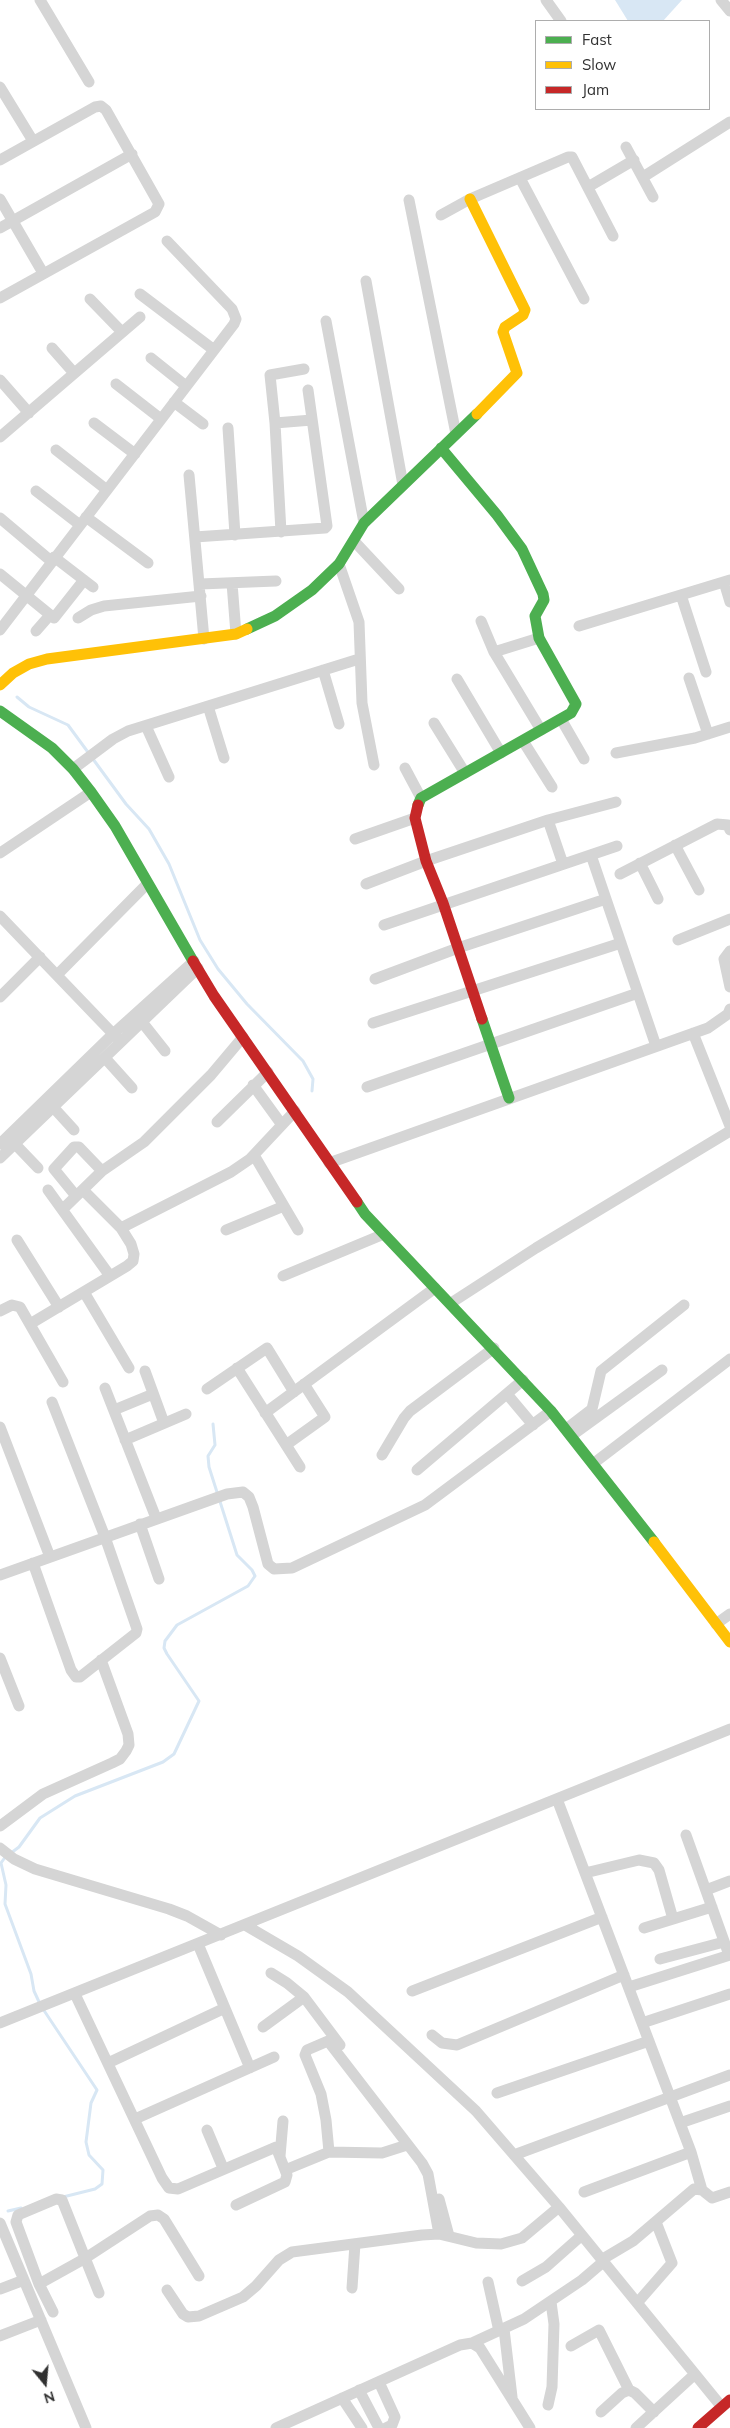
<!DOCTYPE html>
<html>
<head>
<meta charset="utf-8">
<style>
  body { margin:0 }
  #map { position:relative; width:730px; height:2428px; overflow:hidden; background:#fff; font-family:Mulish,sans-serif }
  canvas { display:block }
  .legend { position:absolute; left:535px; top:20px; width:175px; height:90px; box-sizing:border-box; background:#fff; border:1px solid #adadad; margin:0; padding:6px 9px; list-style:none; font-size:15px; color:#313131 }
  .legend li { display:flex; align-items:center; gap:10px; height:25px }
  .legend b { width:25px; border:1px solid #adadad }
  .north { position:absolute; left:20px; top:2358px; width:50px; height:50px; -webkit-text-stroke:4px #fff; paint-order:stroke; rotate:163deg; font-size:14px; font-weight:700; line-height:20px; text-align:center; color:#313131 }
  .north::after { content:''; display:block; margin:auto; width:18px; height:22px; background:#313131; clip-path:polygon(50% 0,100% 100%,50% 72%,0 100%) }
</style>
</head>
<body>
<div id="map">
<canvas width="730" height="2428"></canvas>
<ul class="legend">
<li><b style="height:6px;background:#4caf50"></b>Fast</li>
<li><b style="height:6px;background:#ffc107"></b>Slow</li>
<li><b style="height:6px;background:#c62828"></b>Jam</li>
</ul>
<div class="north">N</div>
</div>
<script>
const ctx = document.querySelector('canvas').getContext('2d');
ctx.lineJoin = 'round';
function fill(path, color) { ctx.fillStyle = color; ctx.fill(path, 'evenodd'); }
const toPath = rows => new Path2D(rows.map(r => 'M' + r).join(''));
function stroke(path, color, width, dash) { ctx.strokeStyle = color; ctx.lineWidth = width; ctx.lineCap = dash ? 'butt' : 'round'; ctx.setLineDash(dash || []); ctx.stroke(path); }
const water = toPath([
  [615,0,682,0,663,21,628,21]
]);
const stream = toPath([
  [17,697,29,707,68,725,126,804,149,829,169,864,200,940,218,969,247,1004,303,1061,313,1079,312,1091],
  [11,1853,19,1847,40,1818,75,1796,163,1762,174,1754,199,1701,167,1654,164,1648,165,1641,177,1625,248,1586,255,1576,252,1570,237,1555,209,1467,208,1456,215,1445,213,1424],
  [6,1856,1,1863,6,1885,5,1904,31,1974,34,1991,40,2004],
  [43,2009,97,2090,91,2103,86,2142,89,2155,103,2170,102,2184,95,2189,63,2197],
  [8,2211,21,2208]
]);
const street = toPath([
  [40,0,89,82],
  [546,0,561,21],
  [721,0,730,11],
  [0,87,33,141],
  [626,147,653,197],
  [0,160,95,107,101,106,106,110,159,204,155,212,0,298],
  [643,177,730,122],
  [520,178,584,299],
  [588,187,634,160],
  [0,199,43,273],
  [409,200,456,434],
  [441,215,470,199,568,157,572,157,613,236],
  [0,228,132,154],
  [366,281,403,485],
  [140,294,214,350],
  [90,299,122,332],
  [326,321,364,523],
  [52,348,74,373],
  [151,358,186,386],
  [0,380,29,413],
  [116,384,161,419],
  [174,402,203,424],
  [94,423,135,454],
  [275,423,270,375,304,369],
  [228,428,235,535],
  [0,437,140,317],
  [56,450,107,490],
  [189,475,204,639],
  [36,491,80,525],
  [86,517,148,563],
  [0,518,51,561],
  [281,532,275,423,312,420],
  [195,537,325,528,327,526,308,390],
  [354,541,399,589],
  [54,557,93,587],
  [339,564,359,622,362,703,374,765],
  [0,574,54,618,84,580],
  [724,582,730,602],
  [232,583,236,634],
  [200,584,276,581],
  [681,595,706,672],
  [78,618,91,610,104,606,201,596],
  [481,621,494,652,541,730],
  [579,626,730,580],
  [0,630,234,324,236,319,232,309,167,241],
  [36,631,50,615],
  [494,652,539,638],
  [323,670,339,724],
  [689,678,708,734],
  [457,679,501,753],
  [208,706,224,758],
  [561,719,584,759],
  [434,723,465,773],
  [146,726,169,777],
  [523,741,552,787],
  [616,753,695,738,730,727],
  [405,768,421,798],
  [73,769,113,739,128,731,359,659],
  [548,820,563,864],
  [355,839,415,818],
  [675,845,699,890],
  [0,853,91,792],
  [591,855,656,1046],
  [640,863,658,899],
  [620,874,717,824,728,825,730,830],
  [366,884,426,861,548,820,616,802],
  [0,916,118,1039],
  [384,925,617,846],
  [678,940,730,919],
  [730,951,724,959,730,987],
  [57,975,147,884],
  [375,979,458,948,606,899],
  [0,997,40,957],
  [142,1022,165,1051],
  [373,1023,621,943],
  [693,1033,730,1126],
  [105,1058,132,1088],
  [253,1085,282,1125],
  [367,1087,638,993],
  [53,1107,74,1130],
  [217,1122,268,1072],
  [0,1144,113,1034,194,961],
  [15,1144,38,1168],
  [254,1155,298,1230],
  [0,1158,198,968],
  [329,1163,708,1028,728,1014,730,1009],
  [48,1190,110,1276],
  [76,1196,54,1169,74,1147,79,1147,102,1171],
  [63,1209,102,1171,144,1142,211,1075,243,1037],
  [121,1228,231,1172,250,1159,295,1111],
  [226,1230,284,1206],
  [17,1240,59,1307],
  [283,1276,384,1234],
  [84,1292,129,1368],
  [451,1303,536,1248,730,1131],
  [0,1311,12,1305,20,1307,63,1382],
  [30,1324,127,1266,133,1261,134,1254,131,1244,121,1228,83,1190],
  [237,1368,300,1467],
  [145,1371,164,1423],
  [105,1388,156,1518],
  [207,1389,267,1348,294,1392],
  [507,1394,533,1425],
  [114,1410,153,1394],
  [265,1413,435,1288],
  [0,1427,50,1557],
  [566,1429,592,1409,601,1371,684,1305],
  [571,1436,662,1370],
  [125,1440,186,1414],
  [286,1445,325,1417,304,1384],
  [382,1455,404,1418,410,1411,494,1348],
  [594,1463,730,1359],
  [417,1470,523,1380],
  [140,1524,159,1579],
  [33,1563,71,1670,76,1677,80,1677,136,1633,137,1629,105,1537,52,1402],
  [0,1575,227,1494,243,1492,249,1497,253,1507,268,1564,274,1569,292,1568,425,1505,551,1411],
  [716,1624,730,1614],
  [0,1658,19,1706],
  [557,1799,691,2152,702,2190],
  [0,1826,43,1794,112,1763,120,1759,126,1751,129,1745,128,1734,101,1660],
  [686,1835,729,1955],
  [0,1848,14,1859,35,1869,169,1909,187,1916,221,1935],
  [585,1873,639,1860,654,1863,659,1870,673,1919],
  [706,1890,730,1881],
  [245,1925,298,1956,348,1992,476,2111,559,2207,721,2406],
  [644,1928,712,1907],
  [198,1944,250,2068],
  [660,1959,724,1942],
  [271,1973,287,1983,304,1997,340,2045],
  [629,1987,730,1955],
  [412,1991,602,1917],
  [75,1994,162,2178,169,2188,178,2189,276,2147,287,2175,285,2182,236,2205],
  [0,2023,730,1729],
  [642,2023,730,1994],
  [263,2027,304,1997],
  [432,2035,442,2043,457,2045,624,1975],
  [108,2063,225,2008],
  [497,2093,649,2041],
  [135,2119,274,2057],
  [680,2123,730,2106],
  [207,2130,223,2168],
  [329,2152,326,2120,321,2094,305,2055,307,2050,328,2041,422,2163,428,2174,439,2234],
  [514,2155,730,2075],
  [280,2156,283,2121],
  [285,2170,329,2152,382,2153,407,2145],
  [584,2192,691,2152],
  [439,2199,449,2236],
  [0,2223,86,2428],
  [601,2260,633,2241,694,2189,702,2190,712,2198,730,2192],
  [522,2281,546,2267,581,2236],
  [488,2282,499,2331],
  [39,2284,84,2259,150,2216,158,2215,164,2219,199,2276],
  [352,2288,355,2244],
  [0,2289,24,2280],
  [167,2290,183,2314,188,2317,199,2316,243,2297,256,2286,279,2260,292,2252,422,2235,439,2234,476,2243,501,2244,522,2238,559,2207],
  [638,2302,672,2263,656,2222],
  [53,2312,39,2284,16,2222,18,2215,56,2199,62,2200,99,2293],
  [504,2329,512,2397],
  [0,2336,41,2320],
  [472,2343,524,2319,582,2280,603,2262],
  [571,2346,599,2330,629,2390],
  [379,2382,395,2417,392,2425,386,2428],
  [359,2390,379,2428],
  [342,2398,362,2428],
  [548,2405,552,2387,554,2324,551,2302],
  [601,2412,622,2393,629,2390,635,2393,654,2412],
  [276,2428,460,2345,472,2343,480,2348,530,2428],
  [636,2428,695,2374]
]);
const fast = toPath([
  [247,629,275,616,312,590,339,564,364,523,477,414],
  [0,711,52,748,73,769,91,792,115,826,193,961],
  [418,805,421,798,571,713,576,704,539,638,535,616,544,600,543,594,522,549,497,515,441,448],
  [482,1019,509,1098],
  [357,1202,365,1214,551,1411,654,1542]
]);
const slow = toPath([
  [470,199,525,310,523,315,505,327,503,332,517,373,477,414],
  [0,685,13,673,29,664,47,659,236,634,247,629],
  [654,1542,730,1642]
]);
const jam = toPath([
  [418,805,415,818,426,861,443,903,482,1019],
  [193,961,214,996,357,1202],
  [698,2428,730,2400]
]);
fill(water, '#d8e7f4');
stroke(stream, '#d8e7f4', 3);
stroke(street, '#d5d5d5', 11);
stroke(fast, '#4caf50', 11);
stroke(slow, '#ffc107', 11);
stroke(jam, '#c62828', 11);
</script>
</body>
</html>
